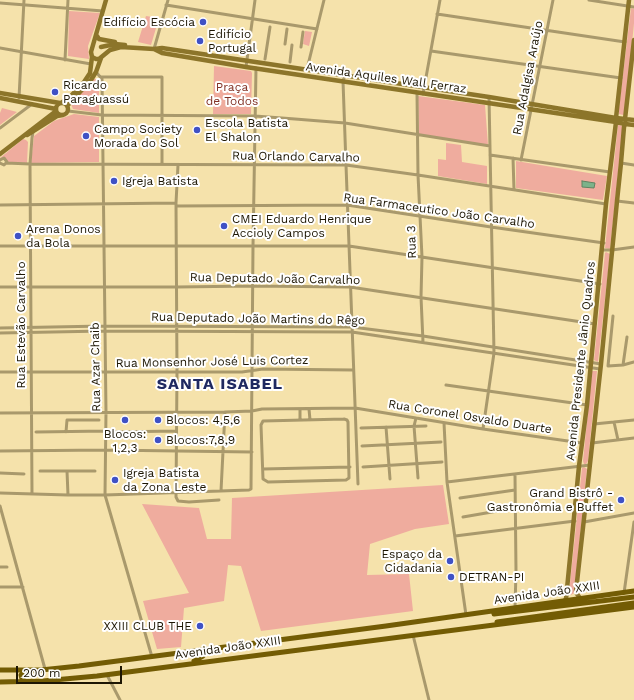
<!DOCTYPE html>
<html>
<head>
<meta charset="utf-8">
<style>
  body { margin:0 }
  #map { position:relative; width:634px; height:700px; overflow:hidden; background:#f5e2ab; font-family:"Work Sans",sans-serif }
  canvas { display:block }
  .scale { position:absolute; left:16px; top:666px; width:106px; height:18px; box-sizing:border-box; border:2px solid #1d1603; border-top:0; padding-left:5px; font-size:12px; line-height:14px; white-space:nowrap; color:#1d1603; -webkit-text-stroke:3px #fff; paint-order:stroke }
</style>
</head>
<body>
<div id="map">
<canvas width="634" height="700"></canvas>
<div class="scale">200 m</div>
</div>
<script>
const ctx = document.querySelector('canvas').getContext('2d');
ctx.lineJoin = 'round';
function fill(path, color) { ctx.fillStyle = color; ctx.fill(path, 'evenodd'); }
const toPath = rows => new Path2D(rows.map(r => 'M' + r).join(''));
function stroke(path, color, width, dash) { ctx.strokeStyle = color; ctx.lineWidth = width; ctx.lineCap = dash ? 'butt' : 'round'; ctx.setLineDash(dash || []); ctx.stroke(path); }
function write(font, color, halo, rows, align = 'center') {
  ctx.font = font + ' "Work Sans",sans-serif'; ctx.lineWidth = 4; ctx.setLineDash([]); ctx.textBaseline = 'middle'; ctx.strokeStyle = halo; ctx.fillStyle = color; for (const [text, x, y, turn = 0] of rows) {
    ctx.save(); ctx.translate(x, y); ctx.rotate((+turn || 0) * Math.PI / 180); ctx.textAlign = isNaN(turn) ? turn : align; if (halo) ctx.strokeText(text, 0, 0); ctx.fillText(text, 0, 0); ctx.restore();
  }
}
const green = toPath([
  [631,8,634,9,634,23,625,114,623,115,619,114,619,108],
  [69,11,100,13,88,46,89,59,68,56],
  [146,16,159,18,151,45,138,42],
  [305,31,312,32,309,46,303,44],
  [214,66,251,71,252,73,251,114,213,114],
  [94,79,99,79,99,113,73,109,71,104],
  [418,96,485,105,488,145,419,134],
  [2,108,17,112,0,125,0,113],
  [74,114,99,117,99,162,31,163,34,136,54,121],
  [618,125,623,126,610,249,605,248],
  [23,139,26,140,28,142,27,163,8,162,5,158,0,158],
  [446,143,461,145,462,162,487,166,487,184,438,176,438,159,446,160],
  [516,161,607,176,603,200,516,188],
  [606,252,610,254,598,362,594,360,605,253],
  [592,371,597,371,588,461,586,464,584,464,583,461],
  [584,467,587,469,574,593,571,595,569,593,582,468],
  [443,485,449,524,415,529,370,544,367,575,409,574,413,611,261,631,241,566,228,565,224,601,184,608,181,647,157,649,143,601,189,593,142,504,199,508,207,539,231,539,232,498]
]);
const water = toPath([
  [582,181,595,183,594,188,582,187,582,181]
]);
const street = toPath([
  [589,0,634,7],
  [0,3,103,11],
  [166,5,317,29],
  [437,14,625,42],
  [285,44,287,29],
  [301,47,303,32],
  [0,48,91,64],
  [154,49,168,0],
  [431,51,621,78],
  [265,59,270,27],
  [65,60,68,0],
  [290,62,292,45],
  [246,67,255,0],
  [307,69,324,0],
  [96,72,102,79,106,412,105,495,152,657],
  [345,75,343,81,346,165,358,484],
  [101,77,162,77,162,164],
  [417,93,418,175,422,257,421,297,423,342],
  [423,94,440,0],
  [19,98,24,0],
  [68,111,102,115,255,116,295,119,345,123,490,146],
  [0,128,32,104],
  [490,155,610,172],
  [513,158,514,190],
  [0,160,4,158,7,162,4,165,0,163],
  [521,160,553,0],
  [6,163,30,164,346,165,418,175,606,204],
  [621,163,634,165],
  [178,165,176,203,177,372,176,497,178,501,189,502,219,500],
  [617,201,634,203],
  [0,205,176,203],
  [176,206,347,205,491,227,604,243],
  [0,246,349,246,600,284],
  [603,250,612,250,634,247],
  [0,287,177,287,252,286,350,287,595,324],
  [613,316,608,366,623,365,634,362],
  [0,328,104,326,352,327,423,336,601,364],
  [0,333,104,331,352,332,600,369],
  [623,365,627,337],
  [0,372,242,372,263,369,353,370],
  [446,385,587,405],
  [300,409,300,420],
  [309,409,310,420],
  [0,413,225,412,252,411,262,409,355,408,483,429,582,443],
  [416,418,414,426,418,478],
  [344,419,347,420,348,422,349,478,346,480,268,482,263,479,261,425,263,421,344,419],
  [614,422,618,440],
  [444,423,447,482,466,615],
  [594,424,634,420],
  [386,427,390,479],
  [361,428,426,426],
  [483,429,494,353,489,97],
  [36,432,106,431],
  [66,432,67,420,99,420],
  [112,432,176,431],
  [592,443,634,438],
  [362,446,441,442],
  [0,451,105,450,252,452],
  [363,467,442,462],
  [263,469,350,467],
  [40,471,95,471],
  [67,471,68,495],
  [0,473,24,474],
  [515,475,516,571,515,608],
  [447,482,590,465],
  [221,491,225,412],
  [0,493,68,495,105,495,249,490,251,489,253,246,256,68],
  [32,494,30,164,32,138,33,132],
  [460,498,515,490],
  [0,506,45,669],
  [463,517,515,508],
  [584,522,634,513],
  [455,536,575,521],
  [0,567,7,567],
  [0,587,23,587],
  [624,593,634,522],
  [413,635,429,700],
  [107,675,120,700]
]);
const secondary = toPath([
  [97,36,99,39,115,42],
  [634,40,625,119,634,120],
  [101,47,115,44,125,45],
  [154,49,162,53,246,67,616,122,606,204,587,405,579,466,566,599,564,601],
  [92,57,96,59,99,59,110,50,121,47,154,49,162,48,489,97,616,118,629,0],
  [0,93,60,103],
  [0,98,56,109],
  '56 109a6 6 0 1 1 12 0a6 6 0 1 1-12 0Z',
  [61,103,69,98,84,82,90,73,92,57,91,52,106,0],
  [67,106,91,80,96,72,101,58],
  [27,135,57,116,63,115],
  [0,154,56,111],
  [580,598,577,594,576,591,601,364,617,201,621,163,624,127,625,124,625,119,616,118,616,122,625,124,634,125]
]);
const primary = toPath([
  [494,614,634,597],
  [497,622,634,603],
  [194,661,203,656,201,651],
  [0,670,41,670,79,666,386,626,634,591],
  [25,681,22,679,21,675,22,674,29,673],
  [0,682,43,681,97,676,634,607]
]);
const markers = [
  [203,22,4,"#3f51c5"],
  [200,41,4,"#3f51c5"],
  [55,92,4,"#3f51c5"],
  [197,130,4,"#3f51c5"],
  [86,136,4,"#3f51c5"],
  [114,181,4,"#3f51c5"],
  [224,226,4,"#3f51c5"],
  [18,236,4,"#3f51c5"],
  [125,420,4,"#3f51c5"],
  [158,420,4,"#3f51c5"],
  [158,440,4,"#3f51c5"],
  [115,480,4,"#3f51c5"],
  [621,500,4,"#3f51c5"],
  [450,561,4,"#3f51c5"],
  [451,577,4,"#3f51c5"],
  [200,626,4,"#3f51c5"]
];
const poiNames = [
  ["Edifício Escócia",195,22,"right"],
  ["Edifício",208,34],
  ["Portugal",208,48],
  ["Ricardo",63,85],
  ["Paraguassú",63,99],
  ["Escola Batista",205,123],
  ["El Shalon",205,137],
  ["Campo Society",94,129],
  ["Morada do Sol",94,143],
  ["Igreja Batista",122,181],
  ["CMEI Eduardo Henrique",232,219],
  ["Accioly Campos",232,233],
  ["Arena Donos",26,229],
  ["da Bola",26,243],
  ["Blocos: 4,5,6",166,420],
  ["Blocos:",125,434,"center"],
  ["1,2,3",125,448,"center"],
  ["Blocos:7,8,9",166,440],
  ["Igreja Batista",123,473],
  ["da Zona Leste",123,487],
  ["Grand Bistrô -",613,493,"right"],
  ["Gastronômia e Buffet",613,507,"right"],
  ["Espaço da",442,554,"right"],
  ["Cidadania",442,568,"right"],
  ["DETRAN-PI",459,577],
  ["XXIII CLUB THE",192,626,"right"]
];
const streetNames = [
  ["Avenida Aquiles Wall Ferraz",386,78,8],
  ["Rua Adalgisa Araújo",528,78,-79],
  ["Rua Orlando Carvalho",296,157,1],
  ["Rua Farmaceutico João Carvalho",439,211,8],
  ["Rua 3",412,242,-92],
  ["Rua Deputado João Carvalho",275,279,1],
  ["Rua Deputado João Martins do Rêgo",258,319,1],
  ["Rua Estevão Carvalho",21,325,-90],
  ["Avenida Presidente Jânio Quadros",581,361,-84],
  ["Rua Monsenhor José Luis Cortez",212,362,-1],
  ["Rua Azar Chaib",96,367,-91],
  ["Rua Coronel Osvaldo Duarte",470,417,9],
  ["Avenida João XXIII",547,593,-8],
  ["Avenida João XXIII",228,648,-8]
];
const parkNames = [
  ["Praça",232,87],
  ["de Todos",232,101]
];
const districtNames = [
  ["SANTA ISABEL",220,384]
];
fill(green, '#efac9e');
fill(water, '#7cb38a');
stroke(water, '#608462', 1);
stroke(street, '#a9996c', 3);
stroke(secondary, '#8c752a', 4.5);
stroke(primary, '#735c04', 5);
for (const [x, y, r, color] of markers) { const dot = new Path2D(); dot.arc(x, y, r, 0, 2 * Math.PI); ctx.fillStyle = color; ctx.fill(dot); stroke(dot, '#fff', 1.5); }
write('12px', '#1d1603', '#fff', poiNames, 'left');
write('12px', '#1d1603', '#fff', streetNames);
write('12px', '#813124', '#fff', parkNames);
ctx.letterSpacing = '1px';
write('bold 16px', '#1f2961', '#fff', districtNames);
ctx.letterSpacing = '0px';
</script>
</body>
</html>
